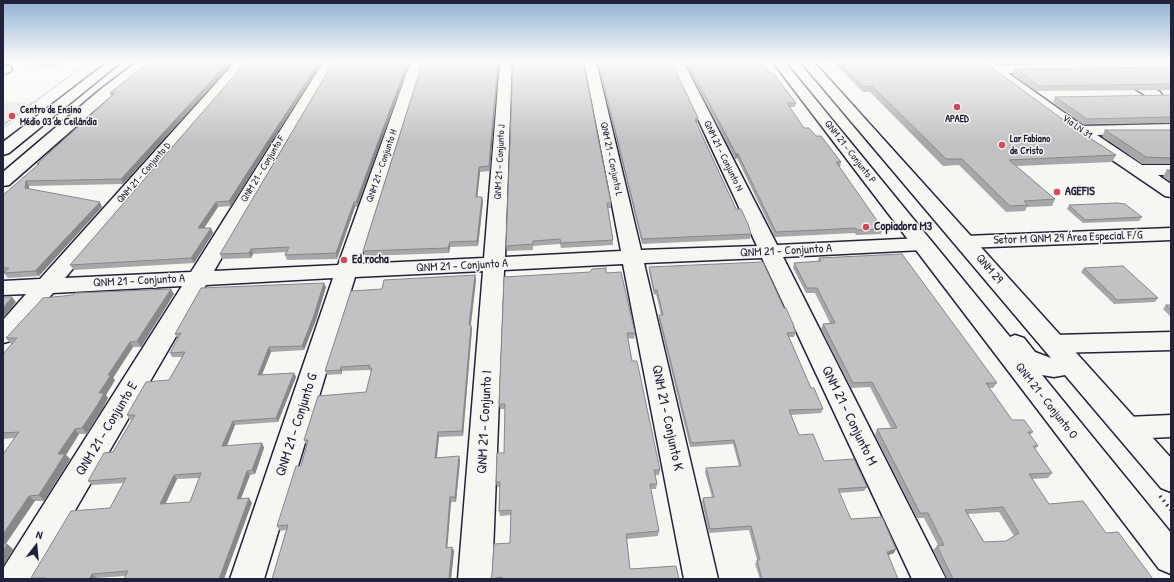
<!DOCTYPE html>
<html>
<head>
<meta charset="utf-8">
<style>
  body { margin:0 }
  #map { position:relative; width:1174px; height:582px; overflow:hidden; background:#f6f6f2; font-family:"Patrick Hand",sans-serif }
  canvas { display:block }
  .frame { position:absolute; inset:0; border:4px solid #22223b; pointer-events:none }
  .north { position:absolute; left:16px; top:526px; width:40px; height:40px; -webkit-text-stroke:3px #f6f6f2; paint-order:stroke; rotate:16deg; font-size:11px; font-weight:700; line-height:16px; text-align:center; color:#22223b }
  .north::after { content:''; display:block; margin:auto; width:14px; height:18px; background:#22223b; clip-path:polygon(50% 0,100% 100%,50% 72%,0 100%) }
</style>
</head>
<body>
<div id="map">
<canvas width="1174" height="582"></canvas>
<div class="frame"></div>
<div class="north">N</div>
</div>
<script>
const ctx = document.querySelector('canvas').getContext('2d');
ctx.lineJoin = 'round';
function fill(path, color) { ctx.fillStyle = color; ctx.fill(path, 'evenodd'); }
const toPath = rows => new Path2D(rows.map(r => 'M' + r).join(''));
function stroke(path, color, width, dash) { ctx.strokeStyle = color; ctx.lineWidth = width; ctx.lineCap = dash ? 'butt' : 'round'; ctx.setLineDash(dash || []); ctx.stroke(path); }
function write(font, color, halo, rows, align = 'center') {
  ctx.font = font + ' "Patrick Hand",sans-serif'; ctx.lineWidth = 3; ctx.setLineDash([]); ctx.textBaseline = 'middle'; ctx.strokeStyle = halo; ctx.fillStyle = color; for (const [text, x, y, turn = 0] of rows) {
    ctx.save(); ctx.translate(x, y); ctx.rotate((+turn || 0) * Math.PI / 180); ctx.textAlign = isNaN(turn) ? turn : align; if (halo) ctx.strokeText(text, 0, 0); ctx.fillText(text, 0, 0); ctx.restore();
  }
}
const built = toPath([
  [40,101,3,130,3,103]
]);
const green = toPath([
  [40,61,67,61,57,68,28,69]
]);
const pathFar1 = toPath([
  [3,125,90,61]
]);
const path = toPath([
  [1160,496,1171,510]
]);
const minor = toPath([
  [236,61,249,61,65,278,191,272,324,61,336,61,214,271,338,265,411,61,423,61,359,264,484,258,500,61,512,61,505,257,621,251,584,61,596,61,641,250,757,246,671,61,683,61,777,245,922,238,929,240,932,244,929,248,922,250,783,257,946,579,912,579,762,258,644,263,718,579,684,579,623,264,504,270,492,579,458,579,483,271,355,277,264,579,230,579,333,278,206,285,35,579,3,579,4,567,182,286,53,293,11,341,3,343,3,320,26,294,3,295,3,281,40,279,236,61],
  [977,61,991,61,997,65,1171,63,1171,71,1124,71,1160,92,1162,95,1160,98,1155,99,1150,98,1117,78,1115,75,1120,72,1008,73,1083,126,1171,124,1171,134,1097,135,1142,165,1171,165,1171,175,1158,175,1171,184,1171,197,1165,196,1074,134,977,61],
  [5,65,10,66,12,69,10,72,3,74,3,66,5,65],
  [1171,228,1171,240,964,248,957,246,954,242,957,238,964,236,1171,228],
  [1171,332,1171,350,1054,353,1045,350,1042,344,1045,338,1054,335,1171,332],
  [1171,415,1171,437,1127,439,1117,436,1113,428,1117,420,1127,417,1171,415]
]);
const major = toPath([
  [109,61,122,61,9,153,3,155,3,142,109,61],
  [138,61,151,61,9,185,3,186,3,172,101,89,138,61],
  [772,61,784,61,1010,337,1015,335,1024,338,1035,352,1051,358,800,61,813,61,1171,458,1171,492,1161,488,1065,375,1054,377,1042,375,1171,533,1171,574,1159,569,772,61]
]);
const wall = toPath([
  [150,61,234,61,123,184,29,186,29,189,102,207,39,276,8,278,4,273,3,273,3,195,38,165,37,164,111,96,110,93],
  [247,61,323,61,231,206,218,207,204,228,211,228,213,233,194,263,74,270,70,265],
  [334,61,357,207,355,207,337,259,287,260,285,255,286,252,253,254,251,258,222,259,220,254],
  [498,61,490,171,480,172,477,197,482,197,483,202,478,246,450,247,449,253,365,256,363,251],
  [583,61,611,203,611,208,608,208,613,240,613,245,561,248,560,244,533,246,533,250,507,251,506,246],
  [596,61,671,61,698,122,696,123,736,209,751,234,750,239,642,244,597,61],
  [684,61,761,61,770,73,796,103,795,107,790,107,804,128,816,136,841,162,840,167,839,167,883,229,881,234,856,235,855,233,775,237,737,158,735,159],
  [832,61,983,61,1076,129,1116,155,1112,162,1016,166,1055,199,1052,206,1027,207,1025,211,1006,212,959,165,943,166,870,92,863,92],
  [993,61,1171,61,1171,62,997,63],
  [1171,67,1171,90,1036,91,1013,74,1015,69],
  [1171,95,1171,123,1083,124,1053,102,1055,97],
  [1105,130,1171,130,1171,164,1142,164,1102,136],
  [1167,170,1171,170,1171,182,1163,176],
  [1069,205,1142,217,1139,221,1083,223,1067,209],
  [819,258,997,383,993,388,989,388,1012,420,1033,432,1030,435,1038,446,1035,449,1052,473,1048,478,1032,479,1049,504,1106,533,1153,579,947,579,933,550,938,545,924,518,917,518,875,435,877,429,891,428,870,387,851,388,821,329,823,324,830,323,815,293,806,293,793,268,794,263,818,261],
  [999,512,1014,536,1006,541,984,542,968,514],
  [649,267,784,308,794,326,794,328,796,332,794,337,789,337,811,388,823,409,821,413,791,415,799,435,824,461,867,487,864,491,839,493,851,519,894,553,888,555,898,579,760,579,755,564,757,560,749,530,709,533,702,502,703,498,712,497,705,472,706,468,739,466,733,444,690,447,659,320,659,315,661,315,656,294,654,295,649,272],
  [1084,268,1158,298,1155,302,1114,304,1081,272],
  [606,273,635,333,634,339,628,338,632,361,660,470,659,475,655,475,657,484,656,489,651,489,659,531,658,536,627,539,630,569,679,579,491,579,510,543,511,515,500,516,499,511,500,487,497,487,496,482,504,453,505,409,500,409,499,404],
  [475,275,476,280,471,325,472,329,463,436,439,437,437,458,459,456,460,461,456,502,451,502,447,547,454,551,451,579,272,579,286,530,280,531,277,526,301,466,307,445,306,445,304,440,366,392,371,373,370,370,342,371,342,374,327,375,325,371,382,289],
  [326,287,316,320,304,350,271,352,262,375,294,373,296,377,278,422,235,425,227,446,262,443,264,448,255,474,250,475,241,499,252,503,126,576,96,578,95,579,32,579,31,578,110,508,124,483,92,485,88,481,113,452,132,419,130,420,127,415,169,380,182,357,172,357,170,353,178,338,177,338,175,334],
  [199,478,190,502,165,504,177,479],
  [174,294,141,347,133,347,113,378,115,380,106,395,108,398,102,409,87,434,79,434,66,455,70,459,44,501,35,501,32,504,5,544,7,544,13,549,3,566,14,438,3,439,3,354,12,344,11,344,6,338],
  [1166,305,1171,305,1171,317,1163,309]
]);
const shadedWall = toPath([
  [229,61,234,61,123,184,121,179],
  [320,61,323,61,231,206,229,201],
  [408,61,411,61,357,207,356,202],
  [498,61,499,61,490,171,489,166],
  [698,118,698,122,694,124,695,120],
  [736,154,738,154,737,158,735,159],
  [479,167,480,172,477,202,476,197],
  [26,181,29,186,28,193,25,188],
  [482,197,483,202,478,246,477,241],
  [100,202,102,207,39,276,35,271],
  [216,202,218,207,201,233,198,228],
  [354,202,355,207,337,259,336,253],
  [211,228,213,233,194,263,191,258],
  [450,242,450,247,449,253,448,248],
  [251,249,253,254,251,258,249,253],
  [475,275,476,280,470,330,469,325],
  [324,283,326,287,316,320,304,350,302,346],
  [171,289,174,294,141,347,137,341],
  [12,297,16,302,3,319,3,308],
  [471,325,472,329,463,436,462,431],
  [130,342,133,347,113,378,115,380,106,395,108,398,102,409,87,434,82,428,108,375],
  [269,347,271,352,260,379,258,375],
  [341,367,342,371,342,374,340,370],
  [294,373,296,377,278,422,276,418],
  [233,421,235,425,225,450,222,446],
  [75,429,79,434,66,455,70,459,44,501,39,495,58,454],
  [438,432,439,437,436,463,435,458],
  [262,443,264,448,255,474,252,470],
  [459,456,460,461,456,502,455,497],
  [247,471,250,475,239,503,237,499],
  [174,475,177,479,163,509,160,504],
  [29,496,35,501,3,548,3,534],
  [450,497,451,502,447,552,446,548],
  [249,498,252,503,224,579,219,579],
  [7,544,13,549,3,566,3,551],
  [452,547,454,551,451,579,449,579],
  [896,549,894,553,884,557,887,552],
  [92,574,96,578,95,579,89,579]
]);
const building = toPath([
  [150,61,229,61,121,179,26,181,25,188,100,202,35,271,4,273,9,268,3,268,3,195,39,164,37,164,115,93,110,93,150,61],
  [247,61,320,61,229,201,216,202,198,228,211,228,191,258,70,265,247,61],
  [334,61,408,61,356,202,354,202,336,253,285,255,289,247,251,249,249,253,220,254,334,61],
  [423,61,498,61,489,166,479,167,476,197,482,197,477,241,450,242,448,248,363,251,423,61],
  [513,61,583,61,611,203,607,203,613,240,561,243,560,239,533,241,533,244,506,246,513,61],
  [598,61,671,61,698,118,695,120,736,209,741,209,748,224,751,234,642,239,598,61],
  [687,61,761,61,770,73,773,73,796,103,787,103,804,128,809,128,816,136,821,136,841,162,836,162,883,229,857,230,856,228,776,232,738,154,736,154,687,61],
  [839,61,983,61,1076,129,1116,155,1009,160,1055,199,1024,201,1028,205,1010,206,962,159,946,159,872,86,864,87,839,61],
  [1171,67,1171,84,1039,86,1015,69,1171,67],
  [1171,95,1171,117,1087,119,1055,97,1171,95],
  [1105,130,1171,130,1171,158,1146,157,1105,130],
  [1167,170,1171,170,1171,173,1167,170],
  [1117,203,1125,204,1142,217,1085,220,1069,205,1117,203],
  [902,254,997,383,986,383,1012,420,1024,420,1033,432,1028,432,1038,446,1033,446,1052,473,1029,474,1049,504,1083,501,1106,533,1118,532,1153,579,953,579,937,546,944,545,928,513,920,513,877,429,897,428,872,382,853,383,823,324,835,323,817,288,807,288,794,263,821,261,819,258,902,254],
  [1003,507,1019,533,1006,541,984,542,965,510,1003,507],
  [763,262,784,308,786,308,794,326,793,326,796,332,787,333,811,388,814,388,823,409,789,410,799,435,813,434,824,461,854,459,867,487,838,489,851,519,882,517,896,549,887,552,898,579,762,579,757,560,760,560,751,526,710,529,703,498,714,497,706,468,741,466,734,440,691,443,659,315,663,315,657,290,654,290,649,267,763,262],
  [1123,266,1158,298,1117,300,1084,268,1123,266],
  [606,268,606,273,621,272,635,333,627,333,632,361,637,361,660,470,654,470,657,484,650,484,659,531,626,534,630,569,676,566,679,579,502,579,502,577,491,579,492,574,494,544,510,543,511,510,499,511,500,482,496,482,497,453,504,453,505,404,499,404,504,277,590,272,592,269,606,268],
  [475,275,469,325,471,325,462,431,438,432,435,458,459,456,455,497,450,497,446,548,452,547,449,579,272,579,288,525,277,526,296,466,301,466,308,440,304,440,318,396,366,392,372,368,369,368,370,365,341,367,340,370,325,371,351,291,382,289,384,280,475,275],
  [324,283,314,315,302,346,269,347,258,375,294,373,276,418,233,421,222,446,262,443,252,470,247,471,237,499,249,498,219,579,124,579,128,571,92,574,89,579,45,579,46,578,31,578,71,511,110,508,126,478,88,481,104,453,113,452,135,415,127,415,146,382,169,380,185,352,170,353,181,333,175,334,201,288,324,283],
  [201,473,190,502,160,504,174,475,201,473],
  [171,289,137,341,130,342,108,375,111,375,99,393,104,393,98,404,82,428,75,429,58,454,65,454,39,495,29,496,3,534,3,454,19,432,3,433,3,354,17,338,6,338,43,298,73,295,75,293,171,289],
  [3,297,12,297,3,308,3,297],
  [1166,305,1171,305,1171,310,1166,305],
  [3,544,7,544,3,551,3,544]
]);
const markers = [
  [957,107,4,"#d1495b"],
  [12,116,4,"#d1495b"],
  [1002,145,4,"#d1495b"],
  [1057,192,4,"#d1495b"],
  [866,227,4,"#d1495b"],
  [344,260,4,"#d1495b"]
];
const farPoinames = [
  ["Centro de Ensino",20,110],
  ["Médio 03 de Ceilândia",20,122],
  ["APAED",957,119,"center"],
  ["Lar Fabiano",1010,139],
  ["de Cristo",1010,151]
];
const farStreetnames = [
  ["Via LN 31",1077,127,35],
  ["QNM 21 - Conjunto P",850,152,52],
  ["QNM 21 - Conjunto N",723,156,64],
  ["QNM 21 - Conjunto L",611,159,78],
  ["QNM 21 - Conjunto J",500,162,-87],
  ["QNM 21 - Conjunto H",382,166,-71],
  ["QNM 21 - Conjunto F",263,169,-59],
  ["QNM 21 - Conjunto D",144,173,-49]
];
const poiNames = [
  ["AGEFIS",1065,192],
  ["Copiadora M3",874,227],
  ["Ed rocha",352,260]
];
const streetNames = [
  ["Setor M QNM 29 Área Especial F/G",1068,238,-2],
  ["QNM 21 - Conjunto A",786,251,-3],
  ["QNM 21 - Conjunto A",462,266,-3],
  ["QNM 29",989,269,49],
  ["QNM 21 - Conjunto A",139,281,-3],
  ["QNM 21 - Conjunto O",1046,401,52]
];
const nearStreetnames = [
  ["QNM 21 - Conjunto M",849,416,64],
  ["QNM 21 - Conjunto K",667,418,78],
  ["QNM 21 - Conjunto I",485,422,-87],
  ["QNM 21 - Conjunto G",297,425,-72],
  ["QNM 21 - Conjunto E",107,429,-59]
];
fill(built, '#e6e6e4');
fill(green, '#d7d7d7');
stroke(minor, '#22223b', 3);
stroke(major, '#22223b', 3);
stroke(pathFar1, '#22223b', 1.5, [0.5, 2]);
stroke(path, '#22223b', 3.5, [1.5, 4]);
fill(minor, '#f6f6f2');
fill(major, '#f6f6f2');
fill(wall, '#a7a7a9');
fill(shadedWall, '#888889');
fill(building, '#c2c2c4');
stroke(building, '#888889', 1);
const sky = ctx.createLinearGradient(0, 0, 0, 142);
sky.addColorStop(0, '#90b1d3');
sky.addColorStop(0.43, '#fbfbf9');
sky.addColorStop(1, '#fbfbf900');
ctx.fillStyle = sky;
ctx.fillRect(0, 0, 1174, 142);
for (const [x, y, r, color] of markers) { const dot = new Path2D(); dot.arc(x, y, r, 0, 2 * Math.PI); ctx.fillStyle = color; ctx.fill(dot); stroke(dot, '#f6f6f2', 1.5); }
write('bold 10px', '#22223b', '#f6f6f2', farPoinames, 'left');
write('10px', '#22223b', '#f6f6f2', farStreetnames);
write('bold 12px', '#22223b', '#f6f6f2', poiNames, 'left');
write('12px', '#22223b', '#f6f6f2', streetNames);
write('14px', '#22223b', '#f6f6f2', nearStreetnames);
</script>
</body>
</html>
